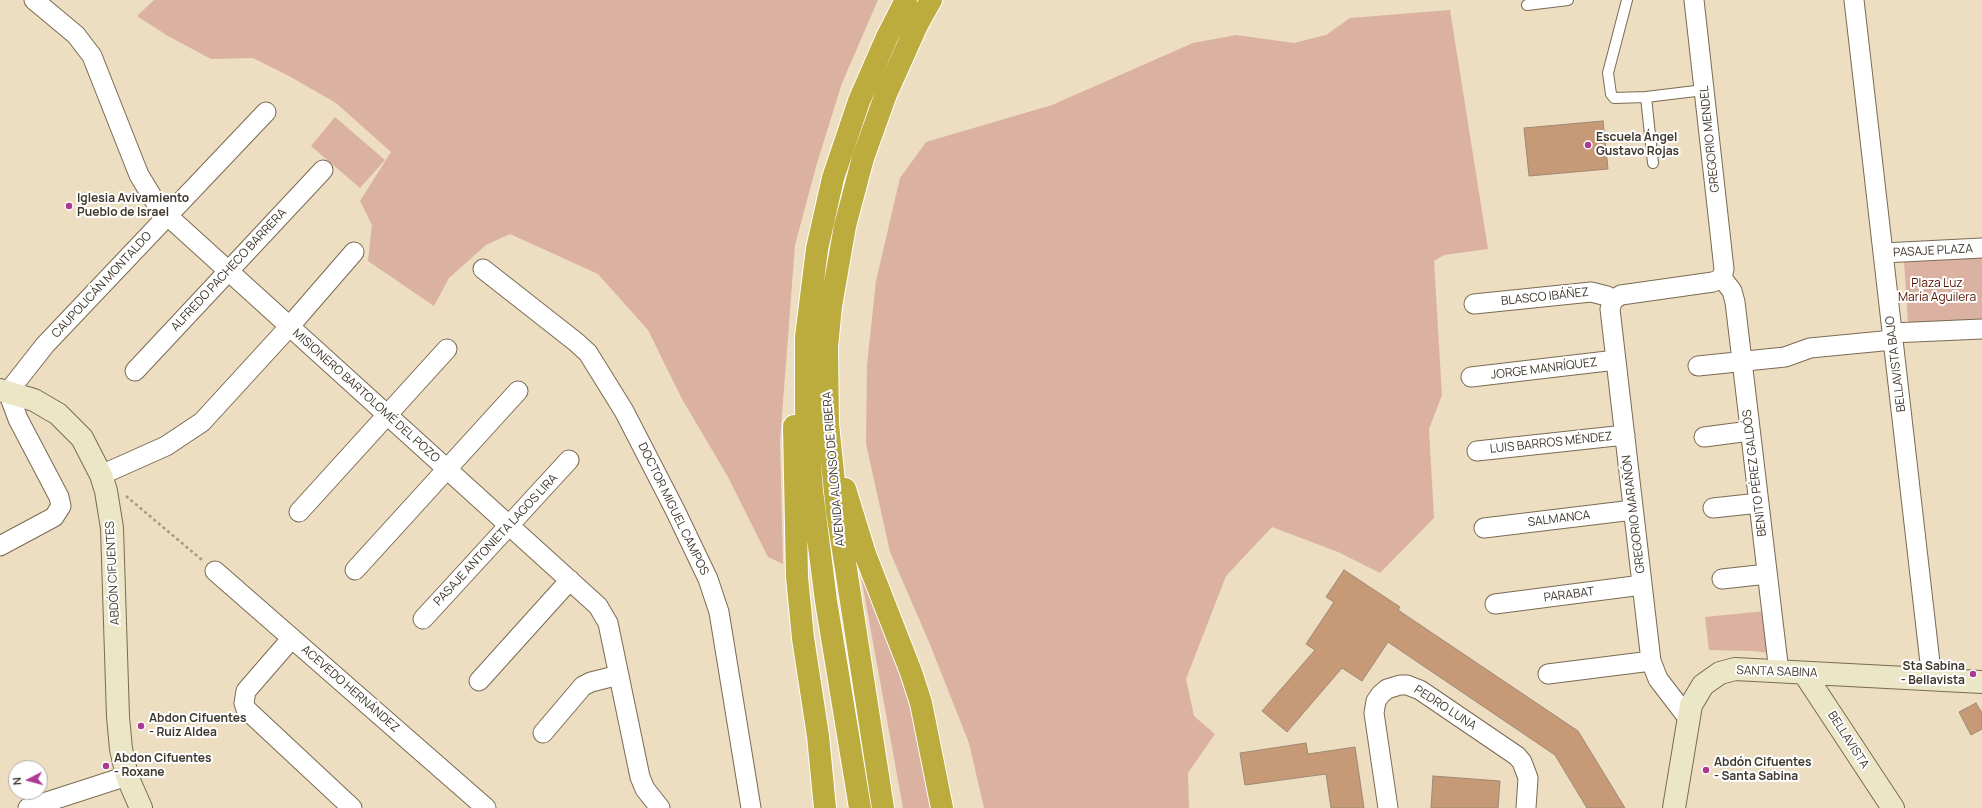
<!DOCTYPE html>
<html>
<head>
<meta charset="utf-8">
<style>
  body { margin:0 }
  #map { position:relative; width:1982px; height:808px; overflow:hidden; background:#edddc1; font-family:Manrope,sans-serif }
  canvas { display:block }
  .north { position:absolute; left:8px; top:760px; width:40px; height:40px; box-sizing:border-box; background:#fff; border:1px solid #b2afab; border-radius:50%; rotate:264deg; font-size:11px; font-weight:700; line-height:16px; text-align:center; color:#3f382d }
  .north::after { content:''; display:block; margin:auto; width:14px; height:18px; background:#ae3992; clip-path:polygon(50% 0,100% 100%,50% 72%,0 100%) }
</style>
</head>
<body>
<div id="map">
<canvas width="1982" height="808"></canvas>
<div class="north">N</div>
</div>
<script>
const ctx = document.querySelector('canvas').getContext('2d');
ctx.lineJoin = 'round';
function fill(path, color) { ctx.fillStyle = color; ctx.fill(path, 'evenodd'); }
const toPath = rows => new Path2D(rows.map(r => 'M' + r).join(''));
function stroke(path, color, width, dash) { ctx.strokeStyle = color; ctx.lineWidth = width; ctx.lineCap = dash ? 'butt' : 'round'; ctx.setLineDash(dash || []); ctx.stroke(path); }
function write(font, color, halo, rows, align = 'center') {
  ctx.font = font + ' Manrope,sans-serif'; ctx.lineWidth = 4; ctx.setLineDash([]); ctx.textBaseline = 'middle'; ctx.strokeStyle = halo; ctx.fillStyle = color; for (const [text, x, y, turn = 0] of rows) {
    ctx.save(); ctx.translate(x, y); ctx.rotate((+turn || 0) * Math.PI / 180); ctx.textAlign = isNaN(turn) ? turn : align; if (halo) ctx.strokeText(text, 0, 0); ctx.fillText(text, 0, 0); ctx.restore();
  }
}
const green = toPath([
  [154,0,878,0,842,83,817,163,795,245,780,441,783,564,768,557,728,477,682,399,648,330,598,274,510,234,486,245,449,278,434,306,368,261,372,225,360,201,391,152,336,103,289,76,253,58,211,59,168,36,137,16],
  [1450,10,1488,249,1444,255,1434,261,1442,395,1429,429,1434,518,1380,573,1338,552,1272,527,1226,576,1186,679,1194,716,1215,734,1188,773,1189,808,984,808,969,743,929,642,890,552,866,444,867,365,876,281,900,178,926,142,1052,105,1193,43,1236,35,1294,43,1326,35,1350,18],
  [335,117,385,160,360,188,311,146],
  [1982,257,1982,320,1908,323,1904,260],
  [861,576,907,679,934,808,903,808],
  [1765,611,1770,653,1752,651,1709,650,1705,617]
]);
const building = toPath([
  [1603,121,1608,169,1529,176,1524,128,1603,121],
  [1344,570,1400,607,1398,610,1578,731,1625,808,1587,808,1555,755,1388,642,1362,681,1342,668,1287,732,1262,711,1315,650,1306,644,1334,602,1326,597,1344,570],
  [1976,703,1982,713,1982,729,1971,735,1959,712,1976,703],
  [1306,743,1308,754,1355,747,1364,808,1331,808,1326,774,1245,785,1240,753,1306,743],
  [1433,776,1500,781,1498,808,1431,808,1433,776]
]);
const path = toPath([
  [126,496,202,560]
]);
const lane = toPath([
  [1627,0,1608,73,1611,94,1614,98,1646,97],
  [1527,5,1568,0],
  [1653,163,1646,97,1704,90]
]);
const street = toPath([
  [34,0,76,35,92,56,139,175,159,208,598,606,608,623,640,777,645,789,660,808],
  [1694,0,1724,269,1722,278],
  [1854,0,1932,680],
  [1883,253,1982,248],
  [483,269,576,342,588,353,624,411,675,510,708,579,719,612,751,808],
  [1722,278,1732,291,1735,302,1779,672],
  [1474,304,1591,292,1607,296,1613,300],
  [1892,333,1982,329],
  [1698,366,1785,357,1810,348,1893,340],
  [135,371,323,170],
  [1471,377,1616,360],
  [1704,437,1750,431],
  [1477,451,1625,435],
  [101,475,166,446,202,422,289,327,354,252],
  [1713,508,1759,503],
  [299,512,447,349],
  [1484,528,1633,510],
  [0,546,54,517,61,506,59,497,18,419,8,392,45,345,266,112],
  [355,570,518,391],
  [215,571,486,808],
  [1722,579,1767,574],
  [1495,604,1642,585],
  [423,619,569,460],
  [292,638,246,691,244,703,246,709,352,808],
  [1548,674,1651,661],
  [479,681,570,580],
  [1688,718,1658,679,1651,661,1610,309,1613,300,1621,295,1713,282,1722,278],
  [543,733,583,686,591,682,619,675],
  [28,808,127,776],
  [1388,808,1374,713,1376,701,1381,694,1387,689,1400,685,1407,685,1420,690,1517,756,1522,762,1528,778,1526,808]
]);
const secondary = toPath([
  [0,390,34,400,58,414,82,438,101,475,106,491,112,528,118,717,121,749,127,776,141,808],
  [1804,673,1893,808],
  [1674,808,1691,705,1703,685,1720,673,1735,669,1982,682]
]);
const highway = toPath([
  [794,426,797,577,803,638,818,736,825,808],
  [845,489,865,554,911,672,921,703,942,808],
  [860,808,826,601,812,491,806,412,806,337,817,249,833,178,859,101,887,37,906,0],
  [883,808,837,511,828,424,827,347,831,306,845,226,863,158,886,94,917,25,931,0]
]);
const markers = [
  [1588,145,4,"#ae3992"],
  [69,206,4,"#ae3992"],
  [1973,674,4,"#ae3992"],
  [141,726,4,"#ae3992"],
  [106,766,4,"#ae3992"],
  [1706,770,4,"#ae3992"]
];
const poiNames = [
  ["Escuela Ángel",1596,138],
  ["Gustavo Rojas",1596,152],
  ["Iglesia Avivamiento",77,199],
  ["Pueblo de Israel",77,213],
  ["Sta Sabina",1965,667,"right"],
  ["- Bellavista",1965,681,"right"],
  ["Abdon Cifuentes",149,719],
  ["- Ruiz Aldea",149,733],
  ["Abdon Cifuentes",114,759],
  ["- Roxane",114,773],
  ["Abdón Cifuentes",1714,763],
  ["- Santa Sabina",1714,777]
];
const streetNames = [
  ["GREGORIO MENDEL",1710,139,-96],
  ["PASAJE PLAZA",1933,251,-3],
  ["ALFREDO PACHECO BARRERA",229,270,-47],
  ["CAUPOLICÁN MONTALDO",102,285,-47],
  ["BLASCO IBÁÑEZ",1545,297,-6],
  ["BELLAVISTA BAJO",1896,364,-97],
  ["JORGE MANRÍQUEZ",1544,369,-7],
  ["MISIONERO BARTOLOMÉ DEL POZO",366,396,42],
  ["LUIS BARROS MÉNDEZ",1551,443,-6],
  ["AVENIDA ALONSO DE RIBERA",834,469,-95],
  ["BENITO PÉREZ GALDÓS",1755,473,-97],
  ["DOCTOR MIGUEL CAMPOS",673,509,64],
  ["GREGORIO MARAÑÓN",1634,514,-97],
  ["SALMANCA",1559,519,-7],
  ["PASAJE ANTONIETA LAGOS LIRA",496,540,-47],
  ["ABDÓN CIFUENTES",113,573,-93],
  ["PARABAT",1569,595,-7],
  ["SANTA SABINA",1777,672,2],
  ["ACEVEDO HERNÁNDEZ",350,689,41],
  ["PEDRO LUNA",1445,708,33],
  ["BELLAVISTA",1848,740,57]
];
const parkNames = [
  ["Plaza Luz",1937,284],
  ["María Aguilera",1937,298]
];
fill(green, '#dbb1a2');
fill(building, '#c69a77');
stroke(building, '#a08874', 1);
stroke(lane, '#7a6b52', 12);
stroke(street, '#7a6b52', 21);
stroke(secondary, '#7a6b52', 24);
stroke(highway, '#fff', 24);
stroke(path, '#a59984', 2.5, [3, 3]);
stroke(lane, '#fff', 10);
stroke(street, '#fff', 19);
stroke(secondary, '#ebe6c5', 22);
stroke(highway, '#bcac3e', 22);
for (const [x, y, r, color] of markers) { const dot = new Path2D(); dot.arc(x, y, r, 0, 2 * Math.PI); ctx.fillStyle = color; ctx.fill(dot); stroke(dot, '#fff', 1.5); }
write('bold 12px', '#3f382d', '#fff', poiNames, 'left');
write('12px', '#3f382d', '#fff', streetNames);
write('12px', '#571600', '#fff', parkNames);
</script>
</body>
</html>
